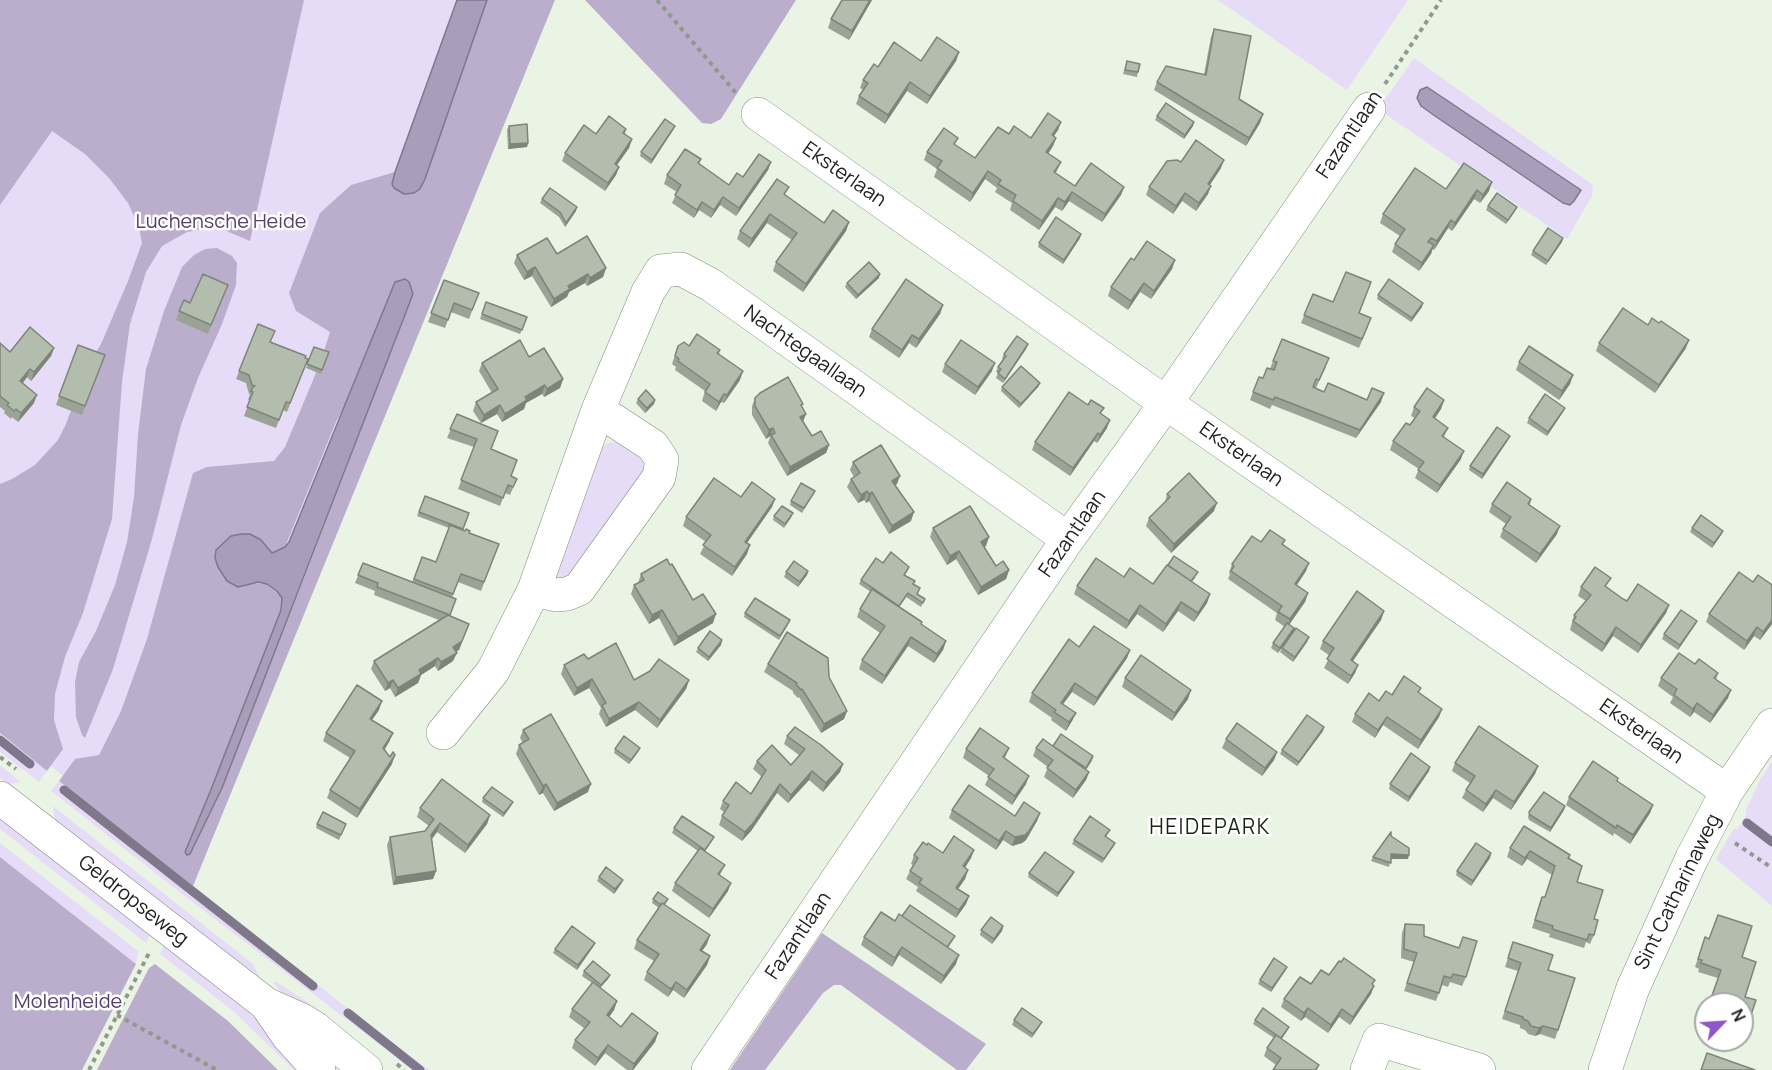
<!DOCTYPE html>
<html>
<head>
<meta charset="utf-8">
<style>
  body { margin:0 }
  #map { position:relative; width:1772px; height:1070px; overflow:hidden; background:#eaf4e4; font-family:Manrope,sans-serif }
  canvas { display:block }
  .north { position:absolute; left:1694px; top:992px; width:60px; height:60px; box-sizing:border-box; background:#fff; border:2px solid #a5a7a4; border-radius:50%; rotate:65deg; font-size:16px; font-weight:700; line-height:24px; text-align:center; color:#1e221c }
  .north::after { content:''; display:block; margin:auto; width:21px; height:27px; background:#9055cc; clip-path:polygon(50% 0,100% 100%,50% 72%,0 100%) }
</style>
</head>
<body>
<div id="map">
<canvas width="1772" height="1070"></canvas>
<div class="north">N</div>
</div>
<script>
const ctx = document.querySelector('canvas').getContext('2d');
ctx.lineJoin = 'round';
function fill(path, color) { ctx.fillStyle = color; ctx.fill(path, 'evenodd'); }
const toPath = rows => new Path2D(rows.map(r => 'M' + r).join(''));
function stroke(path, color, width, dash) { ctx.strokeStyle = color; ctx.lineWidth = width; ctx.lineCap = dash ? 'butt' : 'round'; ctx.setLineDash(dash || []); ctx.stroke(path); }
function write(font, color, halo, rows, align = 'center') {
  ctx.font = font + ' Manrope,sans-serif'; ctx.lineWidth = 5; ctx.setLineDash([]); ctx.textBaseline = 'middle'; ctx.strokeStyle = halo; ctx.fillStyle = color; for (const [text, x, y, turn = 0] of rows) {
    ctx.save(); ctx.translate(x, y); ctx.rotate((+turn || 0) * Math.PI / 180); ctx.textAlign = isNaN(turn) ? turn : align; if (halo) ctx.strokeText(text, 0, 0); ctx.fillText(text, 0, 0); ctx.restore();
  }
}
const green = toPath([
  [0,0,554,0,188,877,0,725],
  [1218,0,1408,0,1347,90],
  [1414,58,1593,185,1592,196,1567,239,1378,109],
  [1421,106,1457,106,1580,191,1573,203,1567,205,1563,203,1481,149],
  [616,442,623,444,646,462,647,467,574,577,555,581,601,448,608,443],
  [0,733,47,771,39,782,0,752],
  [1772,761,1772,906,1716,859,1734,828,1737,830,1747,814,1745,812,1760,780],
  [0,765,21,782,8,784,0,778],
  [59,781,351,1011,429,1070,413,1070,182,894,51,791],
  [53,806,253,964,260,978,55,821],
  [0,816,150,934,146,943,0,829],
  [0,843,138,951,136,964,0,857],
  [164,945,250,1013,306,1070,294,1070,233,1011,160,954],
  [275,981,304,1000,350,1036,283,995,274,984]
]);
const forest = toPath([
  [0,0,304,0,250,241,217,227,187,232,162,246,146,272,130,324,122,382,112,519,83,613,65,657,55,694,54,720,63,749,47,771,0,733,0,484,12,479,35,465,58,440,66,424,87,367,101,344,128,281,142,243,139,227,128,203,109,178,85,154,52,131,0,205],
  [487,0,555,0,193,886,59,781,75,759,99,755,121,711,147,639,193,473,207,467,274,461,285,447,321,361,330,332,296,311,289,293,320,213,351,185,395,172,392,184,420,189],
  [409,282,413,294,308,568,222,788,190,854,187,855,185,852,210,792,281,610,282,598,277,591,267,584,227,581,218,567,215,558,216,550,231,536,261,540,272,553,285,547,336,422],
  [585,0,796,0,721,119,711,124,702,123],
  [217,248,232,256,237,263,236,285,222,324,198,378,181,425,152,539,113,669,85,738,82,735,76,717,75,682,79,662,96,631,115,585,127,542,134,497,138,434,146,369,164,311,182,267,194,255,205,249],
  [0,857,136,964,82,1070,0,1070],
  [822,933,986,1044,966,1070,957,1070,841,985,834,985,823,993,765,1070,730,1070],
  [155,964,228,1021,278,1070,97,1070,149,968]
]);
const water = toPath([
  [457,0,487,0,425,179,420,189,414,193,404,194,394,188,392,184,395,172,457,0],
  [1427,87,1581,190,1574,201,1570,205,1563,203,1435,116,1421,106,1417,98,1420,90,1427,87],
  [405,279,409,282,413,294,222,788,190,854,187,855,185,852,210,792,281,610,282,598,277,591,267,584,258,582,238,587,227,581,218,567,215,558,216,550,231,536,241,534,250,534,261,540,272,553,285,547,289,542,395,282,405,279]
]);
const stream = toPath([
  [0,740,30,764],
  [64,790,313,986],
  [1747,823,1772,842],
  [348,1013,420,1070]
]);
const path = toPath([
  [657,0,736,93],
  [1385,84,1441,0],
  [0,757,16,769],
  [1735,843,1772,868],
  [117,1015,217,1070],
  [397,1064,404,1070],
  [89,1070,150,951]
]);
const minor = toPath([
  [758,114,1166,403,1727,791],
  [534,590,556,595,567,594,579,589,659,477,662,460,653,446,598,410],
  [443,733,493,671,534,590,598,410,648,292,661,271,681,269,711,285,1068,539],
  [708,1070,1068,539,1166,403,1369,109],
  [1367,1070,1379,1040,1479,1070],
  [1605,1070,1633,988,1692,858,1727,791,1772,725]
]);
const major = toPath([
  [0,798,266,1004,302,1020,315,1028,366,1070],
  [266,1004,288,1036,319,1070]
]);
const wall = toPath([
  [872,0,849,40,828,28,831,19],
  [1214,29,1239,99,1263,114,1260,123,1246,146,1154,90,1157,82,1204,74,1211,37],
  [959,52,956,61,927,104,907,91,885,124,856,104,859,96,863,90,860,88,863,80,878,67,921,61],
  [1127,61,1138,72,1137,77,1123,74],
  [1157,116,1194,122,1193,126,1184,139,1155,120],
  [1061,122,1058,130,1054,136,1056,138,1053,146,1048,154,1061,162,1056,173,1075,186,1124,187,1121,195,1102,222,1069,201,1062,211,1055,207,1039,230,1010,210,1012,203,995,192,997,188,985,179,970,202,934,177,937,169,924,160,927,152,955,145,975,158,1009,134,1031,138],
  [509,126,528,143,527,147,508,149,507,130],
  [626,129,625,134,632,139,629,148,617,165,619,167,616,175,605,191,562,161,565,153,596,134],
  [673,130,651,164,640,156,641,152],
  [701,159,699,164,729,185,771,162,768,170,736,216,720,205,711,218,699,210,694,218,672,203,677,192,664,184,667,175],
  [1181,162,1221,168,1210,185,1208,194,1196,211,1182,201,1173,214,1146,195,1149,187],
  [1446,189,1489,191,1480,203,1474,199,1452,231,1448,228,1434,250,1432,249,1431,254,1419,271,1392,252,1395,244,1400,236,1380,223,1383,214],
  [786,196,824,223,849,222,846,231,803,292,773,271,776,262,792,240,767,223,749,248,737,239,740,231],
  [542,199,576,211,565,227,559,217,540,203],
  [1488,206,1515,211,1506,224,1486,210],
  [1080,238,1063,264,1038,247,1039,243],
  [1562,242,1546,265,1531,255,1533,251],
  [557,254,606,268,603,277,587,286,585,283,569,292,567,297,551,307,532,276,524,280,514,263,517,255],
  [1134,260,1175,260,1172,269,1151,299,1140,292,1128,310,1108,296,1111,287],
  [879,278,856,299,845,287,847,283],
  [444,280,479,293,469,319,451,312,445,328,428,322],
  [228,285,208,334,176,320,179,311],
  [1313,294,1359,313,1368,327,1359,348,1301,323],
  [1378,295,1422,307,1411,322,1377,299],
  [486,302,527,317,520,334,480,319],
  [943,305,940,314,916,348,909,343,899,358,869,337,872,329],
  [258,324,271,343,308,359,287,412,283,410,276,428,244,416,250,400,248,400,250,394,249,394,246,383,236,379],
  [0,343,10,352,54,348,51,356,31,381,27,377,23,383,34,403,18,422,12,417,11,419,4,413,5,411,0,407],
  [1599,343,1686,348,1655,393,1596,351],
  [1028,344,1026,349,1003,383,996,378,998,373,996,372,998,367,1003,359,1002,358,1004,354],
  [78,345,105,355,82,415,56,405],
  [678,346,689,346,720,350,719,354,740,380,724,403,721,402,716,411,702,401,705,391,675,370,676,367,672,364],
  [314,347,329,352,321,374,306,368],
  [529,357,563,379,560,388,544,397,542,394,526,403,524,409,502,422,497,414,481,423,473,411,476,402,492,393,479,371,482,363],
  [1273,361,1326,367,1316,388,1324,392,1381,402,1356,438,1272,405,1270,409,1250,400,1253,392,1270,369],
  [1519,362,1573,375,1570,384,1559,400,1516,370],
  [945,364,992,371,975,395,942,372],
  [1040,383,1038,387,1019,408,1001,391,1002,387],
  [755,398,802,406,803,421,812,436,829,445,826,453,787,476,768,443,770,437,770,436,766,439,752,415,752,406],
  [638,399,655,400,654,404,645,413,636,403],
  [1444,400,1441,409,1434,418,1448,428,1444,437,1461,459,1437,493,1415,478,1419,469,1390,450,1393,441,1410,425,1415,418,1411,416,1414,407],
  [1563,412,1547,436,1527,423,1529,418],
  [457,414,491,449,511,476,517,479,510,495,505,493,500,506,458,489,474,447,447,438],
  [1101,414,1107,428,1097,443,1094,441,1070,476,1032,450,1035,442],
  [1508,440,1482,479,1469,470,1470,466],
  [853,462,897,484,895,485,911,521,889,534,869,501,866,503,864,500,858,503,847,487,851,479,854,477,850,470],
  [1167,494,1214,511,1171,553,1146,526,1149,518,1165,503],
  [813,495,802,513,790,505,791,501],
  [425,496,469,513,463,530,499,544,481,591,458,582,452,598,450,616,469,624,459,650,456,652,453,661,438,671,435,666,421,675,418,683,395,697,390,688,385,691,371,669,374,661,439,620,374,595,375,591,355,583,363,563,412,582,422,557,436,562,449,528,417,516],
  [741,497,775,499,772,507,747,543,747,554,732,576,700,554,706,542,683,526,686,517],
  [1531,499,1530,505,1557,534,1536,563,1500,537,1503,529,1506,524,1489,512,1492,504],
  [793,513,791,518,784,528,773,520,774,516],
  [933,528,986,546,984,547,996,566,1009,570,1006,579,978,595,956,559,947,565,930,537],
  [1692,528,1721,535,1712,548,1690,532],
  [1285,540,1283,544,1306,571,1297,585,1308,593,1305,602,1289,624,1293,632,1278,653,1271,648,1273,643,1285,627,1275,620,1277,613,1228,579,1230,574,1229,573,1232,564,1261,542],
  [883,563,909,567,905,575,914,584,917,594,923,603,921,607,906,597,899,607,921,625,946,641,943,650,934,663,908,646,882,684,859,669,862,660,880,633,857,617,860,609,871,592,859,584,861,580],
  [808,571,807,575,798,587,784,577,786,572],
  [641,574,713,623,674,646,659,618,649,624,631,594,634,585,638,583],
  [1124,577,1153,584,1196,577,1192,582,1210,594,1207,603,1194,622,1178,611,1163,632,1137,614,1126,629,1074,594,1077,586],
  [1753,582,1772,585,1772,624,1760,640,1754,636,1744,650,1706,622,1709,614],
  [1581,587,1607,587,1623,599,1627,601,1669,605,1666,613,1638,653,1613,636,1602,652,1570,630,1574,615,1586,601,1578,596],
  [1384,611,1381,620,1353,661,1358,665,1355,673,1348,684,1324,668,1330,656,1320,649,1323,641],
  [745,613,788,625,779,640,744,617],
  [1697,621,1695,625,1678,650,1662,639,1664,634],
  [1309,637,1307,642,1293,662,1280,652,1282,648],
  [722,640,721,645,708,661,696,652,698,648],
  [1079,647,1130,650,1127,658,1094,706,1072,692,1063,704,1076,713,1072,721,1066,731,1051,720,1052,718,1029,702,1032,693],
  [588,659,634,680,689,680,686,689,657,728,635,710,606,727,599,714,601,708,589,688,574,696,561,674,564,665],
  [768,664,829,677,847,711,844,719,821,733,799,697,798,698,793,693,793,691,764,672],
  [1695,664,1718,673,1716,680,1728,698,1710,723,1694,712,1690,717,1670,703,1673,697,1658,686,1661,678],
  [1125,678,1188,699,1172,721,1122,687],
  [1419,693,1442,709,1439,717,1418,749,1383,725,1375,738,1352,722,1355,714,1392,695],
  [379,710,372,720,393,733,389,742,385,749,392,764,357,818,327,798,330,790,350,758,323,741,326,733],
  [523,730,588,792,554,811,543,793,539,795,516,754,519,745,523,743,520,738],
  [1323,731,1297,766,1280,754,1282,750],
  [787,736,843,764,840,772,823,792,809,780,788,803,777,793,751,831,742,841,719,825,722,816,724,812,720,809,723,801,751,794,762,777,753,769,757,761,791,765,799,755,784,744],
  [1226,739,1277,752,1274,760,1262,776,1222,748],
  [1053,746,1093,756,1092,761,1086,770,1089,772,1086,780,1073,798,1044,777,1048,767,1033,756,1036,748],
  [1009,748,1005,758,1026,784,1012,805,985,785,989,776,963,758,966,749],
  [615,749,638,752,629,764,614,753],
  [1455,763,1538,766,1535,774,1511,810,1493,798,1483,812,1462,798,1466,790,1470,783,1452,771],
  [1429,771,1408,802,1389,789,1390,784],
  [1618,778,1617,781,1653,805,1650,813,1630,844,1614,833,1613,836,1566,805,1569,797],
  [483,798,511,806,503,817,482,802],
  [1565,806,1564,810,1550,832,1529,820,1528,817,1529,812],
  [420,808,490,815,487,824,465,853,437,832,432,839,436,871,433,879,393,885,387,845,390,837,425,831,429,826,417,817],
  [952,810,1015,816,1040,813,1037,821,1026,840,1022,843,1012,846,1003,840,996,850,949,818],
  [317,824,346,824,339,840,316,828],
  [674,828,712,841,705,851,725,865,720,875,728,891,709,918,672,891,675,883,698,851,672,833],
  [1110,830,1106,837,1115,843,1113,847,1102,863,1072,844,1074,840],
  [1391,836,1408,859,1391,859,1389,867,1371,861,1373,857],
  [927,845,943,853,974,850,971,858,965,868,968,870,965,879,958,889,969,896,966,904,956,918,916,891,918,887,906,879,913,865,911,864,914,855],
  [1510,848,1570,855,1569,858,1577,882,1594,919,1594,935,1590,944,1586,942,1584,948,1549,937,1550,934,1532,928,1539,905,1545,897,1552,875,1527,859,1522,866,1507,857],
  [1491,853,1490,858,1471,886,1456,875,1457,871],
  [1074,872,1072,876,1057,897,1028,877,1029,873],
  [599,877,623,880,621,884,614,894,597,881],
  [653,899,668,899,665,905,707,944,702,951,710,956,707,965,684,998,673,990,668,997,644,980,647,972,654,961,634,949,637,940,659,908,652,903],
  [902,916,955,936,953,940,948,948,956,964,941,984,899,955,892,967,861,945,864,937],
  [1405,924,1424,936,1466,977,1462,986,1450,982,1448,987,1442,985,1436,1001,1404,991,1414,962,1401,958,1402,933],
  [1003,926,1002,931,992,944,980,935,981,930],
  [1705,937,1742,957,1745,997,1749,1021,1746,1029,1742,1028,1742,1004,1718,978,1698,972,1699,969,1695,967],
  [1513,942,1548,970,1558,1030,1555,1039,1540,1034,1535,1036,1528,1034,1525,1030,1520,1028,1520,1025,1502,1019,1518,971,1505,967],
  [595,943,593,947,577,970,553,953,555,949],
  [1287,967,1285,971,1271,992,1258,984,1260,980],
  [584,971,610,975,608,979,600,988,617,1001,614,1010,609,1017,621,1027,658,1033,655,1042,633,1070,627,1070,605,1053,595,1066,572,1048,575,1040,585,1029,569,1017,572,1009,592,983,582,976],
  [1329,975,1373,985,1371,994,1350,1025,1339,1017,1328,1033,1305,1017,1301,1021,1281,1007,1284,999],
  [1014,1020,1040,1026,1032,1038,1012,1025],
  [1255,1020,1289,1027,1287,1031,1282,1039,1319,1065,1317,1070,1273,1070,1276,1065,1264,1056,1267,1048,1274,1038,1253,1024]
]);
const shadedWall = toPath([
  [870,0,872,0,849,40,852,31],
  [959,52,956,61,927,104,930,96],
  [910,82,907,91,885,124,888,115],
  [1263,114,1260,123,1246,146,1249,138],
  [1061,122,1058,130,1049,143,1052,135],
  [1194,122,1193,126,1184,139,1185,135],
  [675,126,673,130,651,164,652,160],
  [1056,138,1053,146,1043,161,1046,152],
  [632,139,629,148,612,172,615,164],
  [528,143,527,147,508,149,510,144],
  [1224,160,1221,168,1205,192,1208,184],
  [771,162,768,170,736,216,739,208],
  [619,167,616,175,605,191,608,183],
  [988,171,985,179,970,202,973,193],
  [1492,182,1489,191,1480,203,1483,195],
  [1211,186,1208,194,1196,211,1199,203],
  [1124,187,1121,195,1102,222,1105,214],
  [1477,190,1474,199,1452,231,1455,223],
  [1072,192,1069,201,1062,211,1065,202],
  [1185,193,1182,201,1173,214,1176,206],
  [723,197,720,205,711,218,714,210],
  [1058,198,1055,207,1039,230,1042,221],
  [702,202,699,210,694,218,697,210],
  [577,207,576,211,565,227,566,223],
  [1517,207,1515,211,1506,224,1508,220],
  [770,214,767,223,749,248,752,239],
  [1451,220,1448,228,1434,250,1437,241],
  [849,222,846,231,803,292,806,284],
  [1081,234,1080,238,1063,264,1064,260],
  [1563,238,1562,242,1546,265,1548,261],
  [1434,245,1431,254,1419,271,1422,263],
  [1175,260,1172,269,1151,299,1154,291],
  [535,267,532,276,524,280,527,272],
  [606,268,603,277,587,286,590,278],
  [588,274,585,283,569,292,567,297,551,307,554,299,568,286],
  [880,274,879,278,856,299,858,295],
  [1144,283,1140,292,1128,310,1131,301],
  [1423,303,1422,307,1411,322,1412,318],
  [943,305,940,314,916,348,919,339],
  [912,335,909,343,899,358,902,350],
  [1689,340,1686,348,1655,393,1659,385],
  [1028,344,1026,349,1003,383,1005,379],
  [54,348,51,356,31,381,34,372],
  [995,363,992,371,975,395,978,387],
  [30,369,27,377,17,390,20,381],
  [743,371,740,380,724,403,727,395],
  [1573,375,1570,384,1559,400,1562,391],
  [563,379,560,388,544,397,547,389],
  [1040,383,1038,387,1019,408,1021,404],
  [545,385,542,394,526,403,524,409,502,422,505,414,525,397],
  [1384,393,1381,402,1356,438,1360,430],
  [724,394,721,402,716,411,719,402],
  [37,395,34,403,18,422,21,413],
  [655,400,654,404,645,413,647,408],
  [1444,400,1441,409,1430,426,1433,417],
  [500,405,497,414,481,423,484,415],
  [1565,408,1563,412,1547,436,1548,432],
  [806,414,803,422,800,417],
  [1110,420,1107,428,1097,443,1100,435],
  [773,428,770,436,766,439,769,430],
  [1098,433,1094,441,1070,476,1073,468],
  [1510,436,1508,440,1482,479,1483,474],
  [829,445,826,453,787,476,790,467],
  [1464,451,1461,459,1437,493,1440,485],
  [900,476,897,484,889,489,892,481],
  [867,491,864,500,858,503,861,495],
  [872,492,869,501,866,503,869,494],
  [775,499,772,507,742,550,745,542],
  [1217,503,1214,511,1171,553,1174,544],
  [914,512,911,521,889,534,892,526],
  [1560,526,1557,534,1536,563,1540,554],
  [1723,531,1721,535,1712,548,1714,543],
  [989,537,986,546,978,550,981,542],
  [750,545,747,554,732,576,735,567],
  [959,551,956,559,947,565,950,556],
  [1309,563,1306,571,1292,592,1295,584],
  [1009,570,1006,579,978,595,981,587],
  [808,571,807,575,798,587,800,582],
  [1308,593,1305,602,1287,628,1290,619],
  [1210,594,1207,603,1194,622,1198,613],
  [1181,602,1178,611,1163,632,1166,624],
  [1140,605,1137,614,1126,629,1129,621],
  [1669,605,1666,613,1638,653,1641,645],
  [662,610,659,618,649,624,652,615],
  [1384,611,1381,620,1348,668,1351,660],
  [716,614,713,623,674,646,678,637],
  [1772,620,1772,624,1760,640,1763,632],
  [1697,621,1695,625,1678,650,1680,645],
  [469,624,459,650,450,655,453,647],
  [1616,627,1613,636,1602,652,1605,644],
  [1757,627,1754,636,1744,650,1747,641],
  [1294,628,1293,632,1278,653,1280,648],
  [911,637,908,646,882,684,885,676],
  [1309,637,1307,642,1293,662,1295,657],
  [722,640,721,645,708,661,709,657],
  [946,641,943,650,934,663,937,654],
  [1130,650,1127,658,1094,706,1097,698],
  [457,653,453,661,438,671,441,662],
  [438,658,435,666,421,675,418,683,395,697,398,688,419,670],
  [1358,665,1355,673,1348,684,1351,676],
  [592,679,589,688,574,696,577,688],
  [393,680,390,688,385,691,388,683],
  [689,680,686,689,657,728,660,720],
  [1075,683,1072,692,1058,711,1061,703],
  [1191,690,1188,699,1172,721,1175,713],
  [1731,690,1728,698,1710,723,1713,715],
  [382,701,379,710,367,727,370,719],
  [639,702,635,710,606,727,609,719],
  [1697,703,1694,712,1690,717,1693,709],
  [1442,709,1439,717,1418,749,1421,740],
  [847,711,844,719,821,733,824,724],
  [1076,713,1072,721,1066,731,1069,722],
  [1387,717,1383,725,1375,738,1378,730],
  [1324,727,1323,731,1297,766,1299,762],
  [393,733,389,742,380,756,383,748],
  [640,748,638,752,629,764,631,760],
  [1277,752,1274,760,1262,776,1265,768],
  [395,755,392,764,357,818,360,809],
  [843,764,840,772,823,792,826,783],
  [1538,766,1535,774,1511,810,1514,802],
  [1430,767,1429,771,1408,802,1409,797],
  [812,771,809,780,788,803,791,795],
  [1089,772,1086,780,1073,798,1076,790],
  [1029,776,1026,784,1012,805,1015,796],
  [546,784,543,793,539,795,543,786],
  [591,784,588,792,554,811,557,803],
  [780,784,777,793,751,831,742,841,745,832],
  [1496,790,1493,798,1483,812,1486,804],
  [513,802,511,806,503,817,504,813],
  [1653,805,1650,813,1630,844,1633,835],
  [1565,806,1564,810,1550,832,1551,828],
  [1040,813,1037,821,1026,840,1022,843,1012,846,1015,837],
  [490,815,487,824,465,853,468,845],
  [440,823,437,832,428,844,431,835],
  [1006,831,1003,840,996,850,999,841],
  [1115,843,1113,847,1102,863,1104,859],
  [974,850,971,858,960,875,963,866],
  [1530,851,1527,859,1522,866,1525,858],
  [1491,853,1490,858,1471,886,1473,881],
  [1391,854,1409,855,1408,859,1389,859],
  [968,870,965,879,953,896,956,888],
  [436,871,433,879,393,885,396,877],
  [1074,872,1072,876,1057,897,1058,893],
  [623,880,621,884,614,894,615,889],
  [731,883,728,891,709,918,713,909],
  [969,896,966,904,956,918,959,910],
  [1003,926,1002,931,992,944,994,939],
  [710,935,707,944,697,958,700,950],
  [595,943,593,947,577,970,578,965],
  [902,947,899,955,892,967,895,958],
  [959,955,956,964,941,984,944,976],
  [710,956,707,965,684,998,687,990],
  [1287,967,1285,971,1271,992,1272,988],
  [610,975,608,979,599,989,601,985],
  [676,982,673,990,668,997,671,989],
  [1374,986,1371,994,1350,1025,1353,1017],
  [617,1001,614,1010,604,1024,607,1015],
  [1308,1008,1305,1017,1301,1021,1304,1013],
  [1342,1009,1339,1017,1328,1033,1331,1025],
  [1543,1026,1540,1034,1535,1036,1539,1028],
  [658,1033,655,1042,633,1070,632,1070,634,1064],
  [608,1045,605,1053,595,1066,598,1058]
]);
const building = toPath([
  [842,0,870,0,852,31,831,19,842,0],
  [1214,29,1251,36,1239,99,1263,114,1249,138,1157,82,1166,66,1206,75,1214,29],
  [937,37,959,52,930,96,910,82,888,115,859,96,868,83,863,80,874,64,878,67,894,42,921,61,937,37],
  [1127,61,1140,64,1138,72,1125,70,1127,61],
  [1166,103,1194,122,1185,135,1157,116,1166,103],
  [1048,113,1061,122,1052,135,1056,138,1046,152,1061,162,1054,172,1075,186,1091,163,1124,187,1105,214,1072,192,1065,202,1058,198,1042,221,1013,201,1016,195,998,184,1001,180,988,171,973,193,937,168,942,161,927,152,944,128,958,138,954,144,975,158,998,127,1009,134,1014,126,1031,138,1048,113],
  [609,116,626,129,623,133,632,139,615,164,619,167,608,183,565,153,584,125,596,134,609,116],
  [665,119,675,126,652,160,641,152,665,119],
  [527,124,528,143,510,144,509,126,527,124],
  [1196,140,1224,160,1208,184,1211,186,1199,203,1185,193,1176,206,1149,187,1167,161,1177,160,1181,162,1196,140],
  [685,149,701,159,698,163,729,185,737,173,743,177,759,154,771,162,739,208,723,197,714,210,702,202,697,210,675,195,681,185,667,175,685,149],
  [1464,163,1492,182,1483,195,1477,190,1455,223,1451,220,1437,241,1431,238,1428,242,1434,245,1422,263,1395,244,1405,229,1383,214,1415,168,1446,189,1464,163],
  [777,179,789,187,784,194,824,223,833,210,849,222,806,284,776,262,797,233,770,214,752,239,740,231,777,179],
  [550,188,577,207,566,223,560,212,542,199,550,188],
  [1497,193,1517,207,1508,220,1488,206,1497,193],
  [1056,217,1081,234,1064,260,1039,243,1056,217],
  [1548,228,1563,238,1548,261,1533,251,1548,228],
  [587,236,606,268,590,278,588,274,568,286,570,289,554,299,535,267,527,272,517,255,547,238,557,254,587,236],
  [1147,241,1175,260,1154,291,1144,283,1131,301,1111,287,1131,258,1134,260,1147,241],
  [869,262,880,274,858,295,847,283,869,262],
  [1346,272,1371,282,1359,313,1371,318,1362,339,1304,315,1313,294,1333,302,1346,272],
  [203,274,228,285,211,325,179,311,184,300,190,303,203,274],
  [906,279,943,305,919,339,912,335,902,350,872,329,906,279],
  [1389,279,1423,303,1412,318,1378,295,1389,279],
  [444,280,479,293,472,310,454,303,448,320,431,313,444,280],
  [486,302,527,317,522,330,482,314,486,302],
  [1623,308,1648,325,1652,318,1659,323,1661,321,1689,340,1659,385,1599,343,1623,308],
  [258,324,275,331,270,342,306,356,305,358,308,359,290,403,286,402,279,420,247,407,253,392,251,391,252,388,255,386,252,385,249,375,239,371,258,324],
  [30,327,54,348,34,372,30,369,20,381,37,395,21,413,16,409,14,411,7,405,9,403,0,396,0,343,10,352,30,327],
  [697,334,720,350,717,353,743,371,727,395,724,394,719,402,705,392,710,384,678,361,679,359,675,356,678,346,684,342,689,346,697,334],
  [1017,336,1028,344,1005,379,998,373,1001,369,998,367,1006,356,1004,354,1017,336],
  [1282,339,1329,358,1319,380,1316,379,1313,387,1324,392,1328,383,1367,400,1372,388,1384,393,1360,430,1275,397,1273,400,1253,392,1259,377,1263,378,1267,368,1274,370,1277,362,1273,361,1282,339],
  [520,340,529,357,544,348,563,379,547,389,545,385,525,397,527,400,505,414,500,405,484,415,476,402,498,389,482,363,520,340],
  [961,340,995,363,978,387,945,364,961,340],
  [78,345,105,355,85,406,59,396,78,345],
  [1529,346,1573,375,1562,391,1519,362,1529,346],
  [314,347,329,352,322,370,307,364,314,347],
  [1021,366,1040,383,1021,404,1002,387,1021,366],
  [788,377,803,404,801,405,806,414,800,417,812,436,821,431,829,445,790,467,771,435,775,433,773,428,769,430,755,406,755,398,760,393,788,377],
  [1427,388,1444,400,1433,417,1448,428,1442,436,1464,451,1440,485,1418,470,1424,462,1393,441,1406,423,1410,425,1420,411,1414,407,1427,388],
  [646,390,655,400,647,408,638,399,646,390],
  [1069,392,1088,405,1091,400,1104,408,1100,413,1110,420,1100,435,1098,433,1073,468,1035,442,1069,392],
  [1545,394,1565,408,1548,432,1529,418,1545,394],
  [457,414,498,431,491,449,517,460,511,476,517,479,513,487,508,485,503,498,461,480,477,439,450,429,457,414],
  [1497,427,1510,436,1483,474,1470,466,1497,427],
  [881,445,900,476,892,481,914,512,892,526,872,492,869,494,867,491,861,495,851,479,860,473,853,462,881,445],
  [1189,473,1217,503,1174,544,1149,518,1170,497,1167,494,1189,473],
  [714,478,741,497,752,482,775,499,745,542,750,545,735,567,703,545,711,535,686,517,714,478],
  [1507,482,1531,499,1528,504,1560,526,1540,554,1503,529,1511,517,1492,504,1507,482],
  [801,483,815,491,804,508,791,501,801,483],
  [425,496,469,513,463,529,419,512,425,496],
  [782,506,793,513,785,524,774,516,782,506],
  [970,506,989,537,981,542,996,566,1003,561,1009,570,981,587,959,551,950,556,933,528,970,506],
  [1701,515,1723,531,1714,543,1692,528,1701,515],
  [450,525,465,531,466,529,470,531,469,533,499,544,484,582,461,574,453,594,414,579,422,557,436,562,450,525],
  [1270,530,1285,540,1282,544,1309,563,1295,584,1308,593,1290,619,1278,612,1282,606,1231,571,1234,566,1232,564,1252,536,1261,542,1270,530],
  [891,552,909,567,904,575,915,581,913,584,920,588,917,594,925,599,923,603,908,593,899,606,861,580,876,558,883,563,891,552],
  [1174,556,1198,572,1191,581,1168,565,1174,556],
  [1096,558,1124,577,1130,568,1153,584,1167,565,1210,594,1198,613,1181,602,1166,624,1140,605,1129,621,1077,586,1096,558],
  [667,559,670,565,672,564,693,600,703,594,716,614,678,637,662,610,652,615,634,585,644,580,641,574,667,559],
  [794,561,808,571,800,582,786,572,794,561],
  [363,563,456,599,450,615,377,587,378,583,358,575,363,563],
  [1595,567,1611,578,1605,586,1623,599,1627,601,1638,584,1669,605,1641,645,1616,627,1605,644,1573,621,1576,617,1574,615,1591,595,1581,587,1595,567],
  [1739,572,1753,582,1758,575,1772,585,1772,620,1763,632,1757,627,1747,641,1709,614,1739,572],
  [872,589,922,622,921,624,946,641,937,654,911,637,885,676,862,660,885,626,860,609,872,589],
  [1357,591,1384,611,1351,660,1358,665,1351,676,1327,659,1334,648,1323,641,1357,591],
  [755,598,790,620,780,636,745,613,755,598],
  [1681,610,1697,621,1680,645,1664,634,1681,610],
  [448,615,469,624,462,641,453,647,457,653,441,662,438,658,419,670,421,674,398,688,393,680,388,683,374,661,448,615],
  [1287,623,1294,628,1280,648,1273,643,1287,623],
  [1094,626,1130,650,1097,698,1075,683,1061,703,1076,713,1069,722,1054,712,1056,710,1032,693,1069,639,1079,647,1094,626],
  [1296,628,1309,637,1295,657,1282,648,1296,628],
  [710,631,722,640,709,657,698,648,710,631],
  [787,632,828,658,829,677,847,711,824,724,802,689,801,690,796,684,797,683,768,664,787,632],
  [616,643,634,680,650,671,659,659,689,680,660,720,639,702,609,719,602,705,606,703,592,679,577,688,564,665,584,654,588,659,616,643],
  [1679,653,1695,664,1699,659,1718,673,1714,678,1731,690,1713,715,1697,703,1693,709,1674,695,1677,689,1661,678,1679,653],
  [1141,655,1191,690,1175,713,1125,678,1141,655],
  [1404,676,1421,688,1418,692,1442,709,1421,740,1387,717,1378,730,1355,714,1369,693,1379,701,1386,691,1392,695,1404,676],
  [357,685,382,701,370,719,393,733,383,748,390,757,393,752,395,755,360,809,330,790,355,751,326,733,357,685],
  [551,714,591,784,557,803,546,784,543,786,519,745,529,739,523,730,551,714],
  [1307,715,1324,727,1299,762,1282,750,1307,715],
  [1237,723,1277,752,1265,768,1226,739,1237,723],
  [1479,726,1538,766,1514,802,1496,790,1486,804,1466,790,1475,776,1455,763,1479,726],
  [795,727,821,745,843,764,826,783,812,771,791,795,780,784,754,822,745,832,722,816,729,805,723,801,736,782,751,794,766,770,757,761,772,745,791,765,805,749,787,736,795,727],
  [980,728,1009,748,1003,757,1029,776,1015,796,988,777,994,769,966,749,980,728],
  [1061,734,1093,756,1086,768,1053,746,1061,734],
  [624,736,640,748,631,760,615,749,624,736],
  [1043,739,1089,772,1076,790,1047,768,1053,760,1036,748,1043,739],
  [1411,753,1430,767,1409,797,1390,784,1411,753],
  [1593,761,1618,778,1617,781,1653,805,1633,835,1617,825,1616,828,1569,797,1593,761],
  [442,779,490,815,468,845,440,823,431,835,436,871,396,877,390,837,425,831,434,819,420,808,442,779],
  [969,785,1015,816,1024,802,1040,813,1029,831,1025,835,1015,837,1006,831,999,841,952,810,969,785],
  [492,787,513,802,504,813,483,798,492,787],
  [1544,792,1565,806,1551,828,1530,815,1529,812,1544,792],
  [323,812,346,824,341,835,317,824,323,812],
  [682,816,714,837,705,850,674,828,682,816],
  [1090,816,1110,830,1105,836,1115,843,1104,859,1074,840,1090,816],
  [1524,826,1570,855,1568,858,1582,866,1577,882,1603,890,1594,919,1598,920,1594,935,1589,934,1587,940,1552,929,1553,926,1535,920,1542,897,1545,897,1555,866,1530,851,1525,858,1510,848,1524,826],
  [1391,832,1391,836,1409,848,1409,855,1391,854,1391,863,1373,857,1391,832],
  [954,836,974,850,963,866,968,870,956,888,969,896,959,910,919,883,922,879,910,871,918,858,914,855,923,842,927,845,928,843,943,853,954,836],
  [1476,843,1491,853,1473,881,1457,871,1476,843],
  [700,848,725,865,718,874,731,883,713,909,675,883,700,848],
  [1045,852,1074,872,1058,893,1029,873,1045,852],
  [606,867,623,880,615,889,599,877,606,867],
  [658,892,668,899,664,904,662,903,661,905,653,899,658,892],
  [662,903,710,935,700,950,710,956,687,990,676,982,671,989,647,972,659,954,637,940,662,903],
  [910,905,955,936,947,947,902,916,910,905],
  [881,912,895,921,899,914,959,955,944,976,902,947,895,958,864,937,881,912],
  [1718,915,1752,926,1742,957,1756,962,1745,997,1756,1000,1749,1021,1742,1018,1742,1004,1709,1004,1721,970,1701,963,1702,960,1698,959,1705,937,1709,939,1718,915],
  [991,917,1003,926,994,939,981,930,991,917],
  [1405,924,1424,925,1424,936,1459,948,1463,937,1477,941,1466,977,1453,974,1451,978,1444,976,1439,993,1407,983,1417,953,1404,949,1405,924],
  [572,926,595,943,578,965,555,949,572,926],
  [1513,942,1553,955,1548,970,1575,978,1558,1030,1543,1026,1539,1028,1531,1026,1528,1021,1523,1019,1523,1017,1505,1011,1521,963,1508,958,1513,942],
  [1274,958,1287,967,1272,988,1260,980,1274,958],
  [1344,958,1375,980,1372,984,1374,986,1353,1017,1342,1009,1331,1025,1308,1008,1304,1013,1284,999,1300,977,1311,984,1321,970,1329,975,1339,961,1341,962,1344,958],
  [593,961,610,975,601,985,584,971,593,961],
  [593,982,617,1001,607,1015,621,1027,632,1013,658,1033,634,1064,608,1045,598,1058,575,1040,590,1022,572,1009,593,982],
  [1022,1008,1042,1022,1033,1034,1014,1020,1022,1008],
  [1263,1008,1289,1027,1281,1038,1255,1020,1263,1008],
  [1276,1035,1319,1065,1315,1070,1273,1070,1281,1058,1267,1048,1276,1035],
  [1707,1053,1755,1070,1701,1070,1707,1053]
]);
const streetNames = [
  ["Fazantlaan",1350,135,-56],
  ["Eksterlaan",844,175,35],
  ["Nachtegaallaan",805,352,35],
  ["Eksterlaan",1241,455,35],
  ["Fazantlaan",1073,534,-55],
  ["Eksterlaan",1641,732,35],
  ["Sint Catharinaweg",1678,892,-64],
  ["Geldropseweg",133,901,38],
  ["Fazantlaan",799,936,-56]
];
const parkNames = [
  ["Luchensche Heide",221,222],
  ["Molenheide",68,1002]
];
const neighbourhoodNames = [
  ["HEIDEPARK",1210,828]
];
fill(green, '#e7dcf8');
fill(forest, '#bbaecd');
fill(water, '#a99dbb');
stroke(water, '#7f788b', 1.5);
stroke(stream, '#7f788b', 9);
stroke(minor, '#858e80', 34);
stroke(major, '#858e80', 34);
stroke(path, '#91998d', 4, [4.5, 4.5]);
stroke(minor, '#fff', 33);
stroke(major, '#fff', 33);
fill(wall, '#9aa396');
fill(shadedWall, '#7d847a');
fill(building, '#b3bdae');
stroke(building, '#7d847a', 1.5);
write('20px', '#1e221c', '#fff', streetNames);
write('20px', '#55416d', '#fff', parkNames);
ctx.letterSpacing = '1.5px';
write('21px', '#1e221c', '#fff', neighbourhoodNames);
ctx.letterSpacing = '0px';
</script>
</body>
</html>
